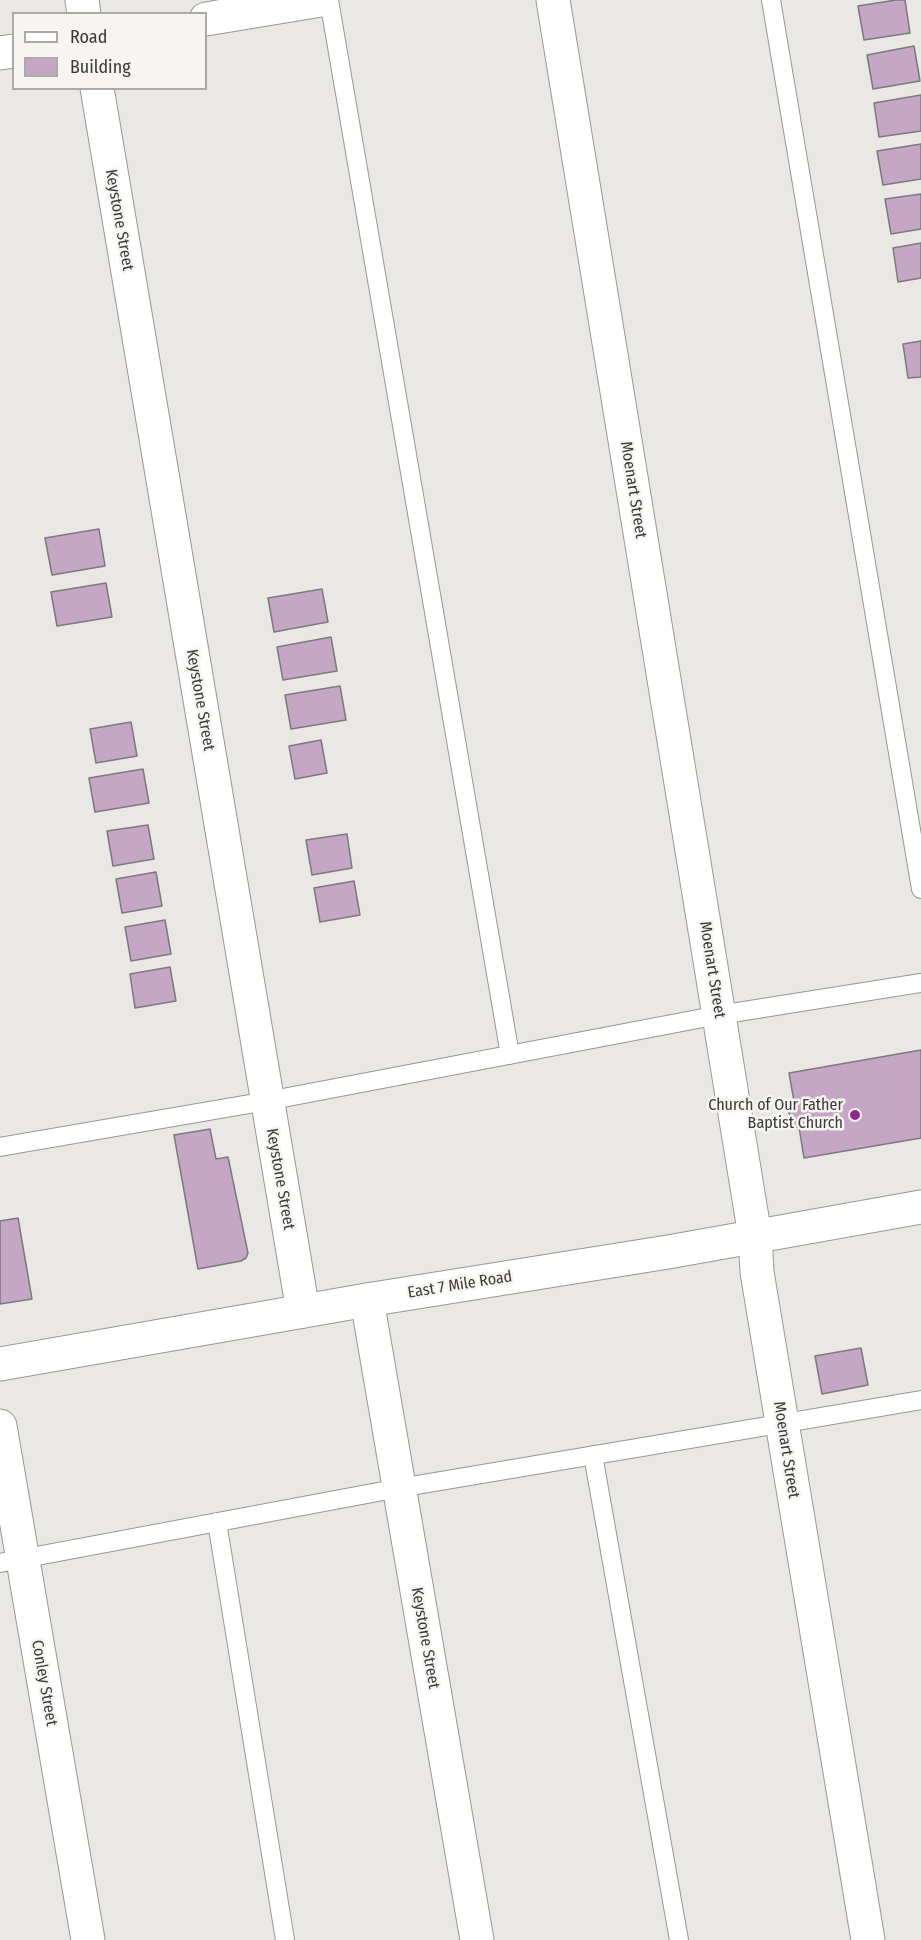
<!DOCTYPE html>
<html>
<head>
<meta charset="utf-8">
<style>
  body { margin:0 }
  #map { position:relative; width:921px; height:1940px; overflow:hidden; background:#e9e8e4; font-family:"Fira Sans Condensed",sans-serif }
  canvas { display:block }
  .legend { position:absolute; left:12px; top:12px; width:195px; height:78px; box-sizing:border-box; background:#f6f5f1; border:2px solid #abaaa7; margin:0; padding:8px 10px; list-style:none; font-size:18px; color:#3b3a39 }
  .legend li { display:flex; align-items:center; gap:12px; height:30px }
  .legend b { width:30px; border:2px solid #abaaa7 }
</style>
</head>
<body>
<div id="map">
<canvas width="921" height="1940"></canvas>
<ul class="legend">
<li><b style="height:8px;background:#fff"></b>Road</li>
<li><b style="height:16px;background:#c5a7c5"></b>Building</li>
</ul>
</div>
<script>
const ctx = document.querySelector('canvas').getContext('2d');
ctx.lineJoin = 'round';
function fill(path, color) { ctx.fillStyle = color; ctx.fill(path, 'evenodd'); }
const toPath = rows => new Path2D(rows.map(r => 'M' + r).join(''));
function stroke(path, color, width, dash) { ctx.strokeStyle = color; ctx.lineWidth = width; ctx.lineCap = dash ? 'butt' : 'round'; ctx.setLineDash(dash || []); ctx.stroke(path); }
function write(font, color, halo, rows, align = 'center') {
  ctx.font = font + ' "Fira Sans Condensed",sans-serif'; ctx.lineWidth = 5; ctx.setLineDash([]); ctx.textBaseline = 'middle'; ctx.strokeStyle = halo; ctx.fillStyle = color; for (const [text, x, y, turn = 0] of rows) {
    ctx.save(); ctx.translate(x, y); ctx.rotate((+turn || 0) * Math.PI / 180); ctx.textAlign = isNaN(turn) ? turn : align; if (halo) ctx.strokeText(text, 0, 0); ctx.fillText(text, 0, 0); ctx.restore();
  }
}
const building = toPath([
  [896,0,905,0,910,33,864,40,858,6,896,0],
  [914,46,920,81,873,89,867,55,914,46],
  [921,95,921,131,879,137,874,103,921,95],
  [921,144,921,179,883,185,877,151,921,144],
  [921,194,921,229,891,234,885,199,921,194],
  [921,243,921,278,898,282,893,248,921,243],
  [921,341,921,377,908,378,903,344,921,341],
  [99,529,105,566,52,575,45,538,99,529],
  [106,583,112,617,57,626,51,592,106,583],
  [322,589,328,622,274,632,268,598,322,589],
  [331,637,337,671,283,680,277,647,331,637],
  [340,686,346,720,291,729,285,695,340,686],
  [131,722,137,756,96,763,90,729,131,722],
  [321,740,327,773,295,779,289,746,321,740],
  [143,769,149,803,95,812,89,778,143,769],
  [148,825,154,859,113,866,107,831,148,825],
  [347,834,352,868,312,875,306,840,347,834],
  [156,872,162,906,122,913,116,879,156,872],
  [354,881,360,915,320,922,314,888,354,881],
  [165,920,171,954,131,961,125,927,165,920],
  [170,967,176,1001,135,1008,130,974,170,967],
  [921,1050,921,1138,804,1158,799,1127,792,1128,787,1102,794,1101,789,1073,921,1050],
  [210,1129,216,1159,228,1157,248,1253,246,1258,241,1261,198,1269,174,1135,210,1129],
  [18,1218,32,1299,0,1304,0,1221,18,1218],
  [861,1348,868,1385,822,1394,815,1356,861,1348]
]);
const service = toPath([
  [329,0,510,1055],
  [771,0,921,889],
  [0,1147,267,1101,719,1015,921,983],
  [593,1455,679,1940],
  [217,1522,285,1940],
  [0,1563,399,1488,921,1400]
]);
const minor = toPath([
  [82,0,84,14],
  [553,0,755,1236,757,1272,868,1940],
  [206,19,321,0],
  [0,53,14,51],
  [97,88,303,1311],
  [367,1300,477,1940],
  [0,1426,88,1940]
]);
const tertiary = toPath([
  [0,1364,367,1300,668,1252,921,1207]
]);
const markers = [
  [855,1115,6,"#8b2991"]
];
const streetNames = [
  ["Keystone Street",119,220,80],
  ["Moenart Street",633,490,81],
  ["Keystone Street",200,700,80],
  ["Moenart Street",712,970,81],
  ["Keystone Street",280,1179,80],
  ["East 7 Mile Road",460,1285,-9],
  ["Moenart Street",786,1450,81],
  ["Keystone Street",425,1638,80],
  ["Conley Street",44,1683,80]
];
const poiNames = [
  ["Church of Our Father",843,1106],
  ["Baptist Church",843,1124]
];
fill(building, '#c5a7c5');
stroke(building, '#7c797c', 1.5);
stroke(service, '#989793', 20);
stroke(minor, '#989793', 35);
stroke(tertiary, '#989793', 35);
stroke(service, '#fff', 18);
stroke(minor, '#fff', 33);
stroke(tertiary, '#fff', 33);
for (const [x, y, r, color] of markers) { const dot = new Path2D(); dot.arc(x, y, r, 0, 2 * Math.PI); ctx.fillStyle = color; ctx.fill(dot); stroke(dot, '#f6f5f1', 2); }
write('16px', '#3b3a39', '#f6f5f1', streetNames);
write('16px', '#3b3a39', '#f6f5f1', poiNames, 'right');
</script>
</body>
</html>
